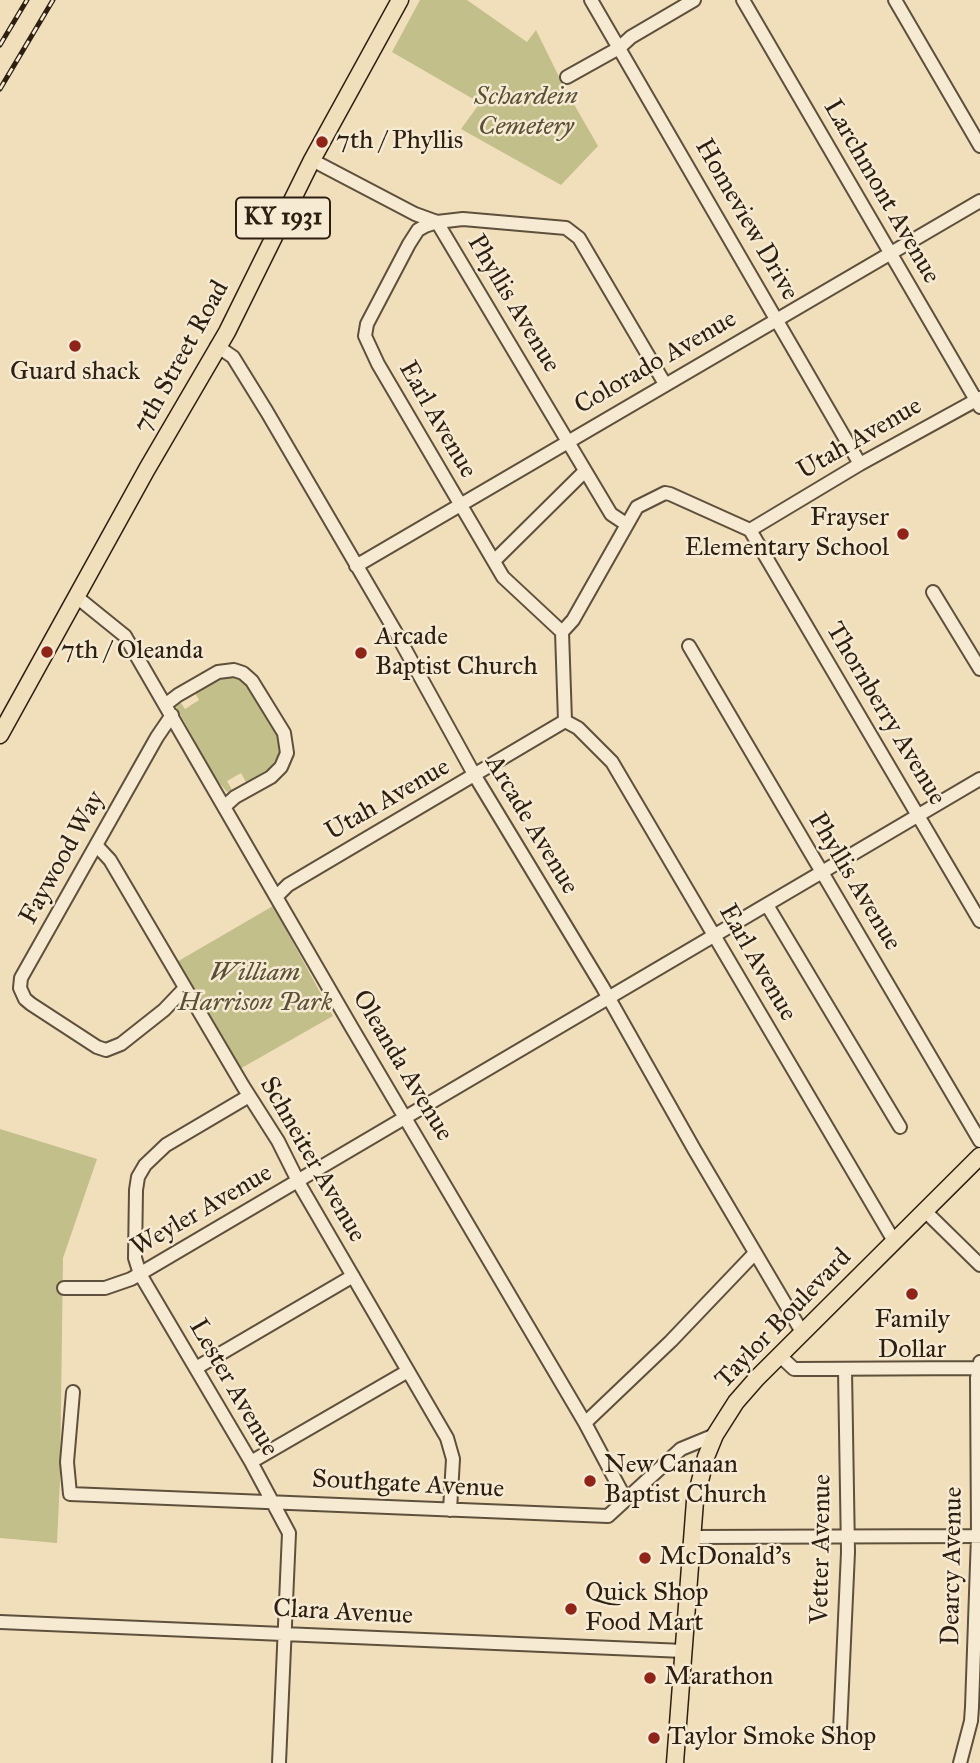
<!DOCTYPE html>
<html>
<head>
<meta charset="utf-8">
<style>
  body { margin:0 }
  canvas { display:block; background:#f1deba }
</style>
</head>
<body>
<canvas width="980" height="1763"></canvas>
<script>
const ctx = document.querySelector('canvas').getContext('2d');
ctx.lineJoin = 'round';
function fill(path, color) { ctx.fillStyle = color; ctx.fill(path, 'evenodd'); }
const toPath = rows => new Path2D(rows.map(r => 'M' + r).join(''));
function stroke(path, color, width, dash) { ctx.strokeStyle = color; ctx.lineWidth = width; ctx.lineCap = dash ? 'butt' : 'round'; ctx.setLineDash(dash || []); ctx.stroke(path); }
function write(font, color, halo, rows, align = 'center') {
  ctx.font = font + ' "IM FELL Great Primer",serif'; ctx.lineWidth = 5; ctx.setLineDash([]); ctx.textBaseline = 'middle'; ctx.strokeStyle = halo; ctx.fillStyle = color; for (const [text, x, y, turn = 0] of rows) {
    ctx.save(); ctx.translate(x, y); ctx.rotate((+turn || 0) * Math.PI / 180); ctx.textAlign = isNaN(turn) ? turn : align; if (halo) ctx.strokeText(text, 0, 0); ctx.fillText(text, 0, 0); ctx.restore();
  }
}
const green = toPath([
  [420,0,467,0,527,42,536,30,564,87,598,146,561,185,461,129,480,103,392,52],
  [233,676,240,679,249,687,278,738,280,753,270,768,246,782,241,773,227,781,232,790,227,792,216,779,175,705,179,700,185,709,199,700,194,691,215,678],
  [273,906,333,1016,238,1070,175,963],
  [0,1129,97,1159,63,1258,60,1480,57,1543,0,1538]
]);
const minor = toPath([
  [591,0,860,464],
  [743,0,980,407],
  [895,0,980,146],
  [567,77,619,48,631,37,694,0],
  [312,160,415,214,437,222,611,514,626,524],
  [217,346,233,357,267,412,395,631,475,776,602,986,694,1149,802,1332],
  [750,530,980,921],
  [494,561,585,471],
  [356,566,980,201],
  [933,592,980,669],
  [78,598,125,636,352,1028,585,1423,626,1500],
  [562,632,503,577,378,364,365,336,367,324,409,244,418,230,425,226,437,222,463,219,566,228,579,238,665,384],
  [689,646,980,1141],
  [165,705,178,695,218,672,234,670,243,673,252,681,284,733,287,753,281,767,271,777,235,797,224,807],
  [172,715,157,737,21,978,20,988,25,999,31,1004,97,1047,106,1050,121,1044,164,1010,185,988],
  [565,721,562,632,573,620,637,507,665,493,670,494,750,530,860,464,980,398],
  [565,721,578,728,612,762,894,1241],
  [96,845,110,860,243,1086,278,1141,301,1187,447,1438,453,1459,450,1510],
  [277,896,288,885,565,721],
  [767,905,900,1127],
  [249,1096,166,1145,145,1165,138,1177,136,1190,135,1258,140,1274,251,1462,289,1533,279,1763],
  [925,1211,980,1265],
  [64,1288,105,1288,131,1279,980,779],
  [779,1355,794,1369,980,1368],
  [196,1368,353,1276],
  [73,1392,67,1462,70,1494,608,1516,681,1449,715,1435],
  [585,1423,671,1341,755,1253],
  [251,1462,408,1371],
  [692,1537,980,1536],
  [0,1622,684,1651],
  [840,1730,848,1552,845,1370],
  [960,1763,971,1721,972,1707,978,1536,977,1378,980,1362]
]);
const major = toPath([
  [0,735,147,469,227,332,312,160,400,0],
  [675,1763,695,1501,706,1457,715,1435,736,1402,757,1378,980,1156]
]);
const rail = toPath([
  [0,45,27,0],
  [0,89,53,0]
]);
const markers = [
  [322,142,7,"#8f2418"],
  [75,346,7,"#8f2418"],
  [903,534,7,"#8f2418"],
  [47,652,7,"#8f2418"],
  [361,653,7,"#8f2418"],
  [912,1294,7,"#8f2418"],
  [590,1481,7,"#8f2418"],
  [645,1558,7,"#8f2418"],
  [571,1609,7,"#8f2418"],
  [650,1678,7,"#8f2418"],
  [654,1738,7,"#8f2418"]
];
const shields = [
  [283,218,94]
];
const shieldNames = [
  ["KY 1931",283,218]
];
const parkNames = [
  ["Schardein",526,98],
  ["Cemetery",526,128],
  ["William",255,974],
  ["Harrison Park",255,1004]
];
const poiNames = [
  ["7th / Phyllis",336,142],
  ["Guard shack",75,373,"center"],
  ["Frayser",889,519,"right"],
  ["Elementary School",889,549,"right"],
  ["Arcade",375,638],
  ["Baptist Church",375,668],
  ["7th / Oleanda",61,652],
  ["Family",912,1321,"center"],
  ["Dollar",912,1351,"center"],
  ["New Canaan",604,1466],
  ["Baptist Church",604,1496],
  ["McDonald's",659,1558],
  ["Quick Shop",585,1594],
  ["Food Mart",585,1624],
  ["Marathon",664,1678],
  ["Taylor Smoke Shop",668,1738]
];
const streetNames = [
  ["Larchmont Avenue",881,192,60],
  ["Homeview Drive",746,220,60],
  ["Phyllis Avenue",513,304,59],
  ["7th Street Road",182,357,-61],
  ["Colorado Avenue",656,363,-30],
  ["Earl Avenue",437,420,60],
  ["Utah Avenue",860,439,-30],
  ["Thornberry Avenue",885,714,59],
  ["Utah Avenue",388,800,-30],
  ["Arcade Avenue",531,825,59],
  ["Faywood Way",63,858,-61],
  ["Phyllis Avenue",854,882,59],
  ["Earl Avenue",757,963,60],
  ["Oleanda Avenue",402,1066,59],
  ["Schneiter Avenue",312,1160,60],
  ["Weyler Avenue",202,1211,-30],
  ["Taylor Boulevard",784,1319,-46],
  ["Lester Avenue",233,1388,60],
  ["Southgate Avenue",408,1485,3],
  ["Vetter Avenue",822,1549,-89],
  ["Dearcy Avenue",953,1566,-89],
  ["Clara Avenue",343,1613,3]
];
fill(green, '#c2bf8a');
stroke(minor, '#5e503c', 16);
stroke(major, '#2d2012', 19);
stroke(minor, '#f6ead2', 12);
stroke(major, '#f1deba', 16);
stroke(rail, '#2d2012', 5);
stroke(rail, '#f6ead2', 2.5, [8]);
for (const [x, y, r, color] of markers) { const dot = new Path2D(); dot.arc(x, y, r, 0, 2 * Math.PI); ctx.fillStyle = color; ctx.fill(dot); stroke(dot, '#f6ead2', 2.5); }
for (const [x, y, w] of shields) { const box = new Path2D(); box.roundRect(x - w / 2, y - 20.5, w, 41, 5); ctx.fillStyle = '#f6ead2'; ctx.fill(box); stroke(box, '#2d2012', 2); }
write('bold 24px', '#2d2012', null, shieldNames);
write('italic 26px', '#5a5036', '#f6ead2', parkNames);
write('26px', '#2d2012', '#f6ead2', poiNames, 'left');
write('26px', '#2d2012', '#f6ead2', streetNames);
</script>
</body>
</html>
